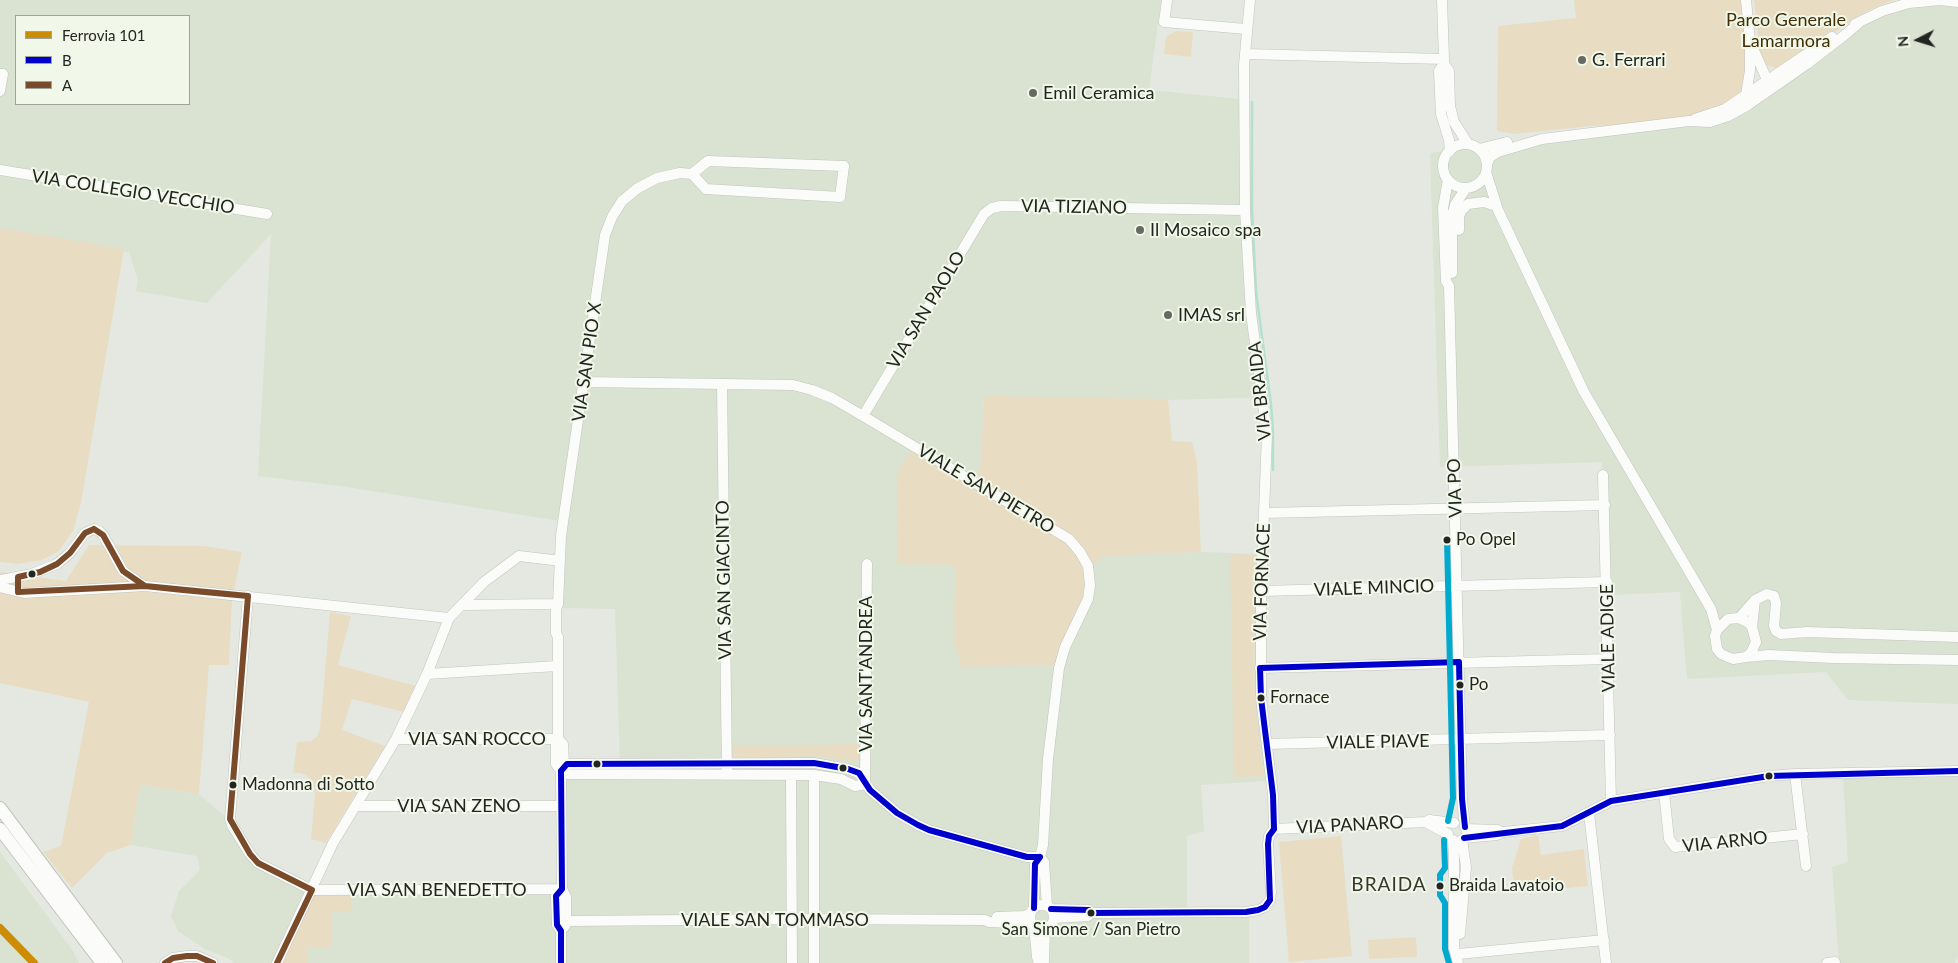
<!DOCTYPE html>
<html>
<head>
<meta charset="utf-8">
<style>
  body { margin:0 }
  #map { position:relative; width:1958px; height:963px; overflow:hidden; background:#e4e8e0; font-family:Lato,sans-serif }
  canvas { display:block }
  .legend { position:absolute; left:15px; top:15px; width:175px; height:90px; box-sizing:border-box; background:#f1f8e9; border:1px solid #9fa499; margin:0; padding:6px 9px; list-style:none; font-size:15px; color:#232620 }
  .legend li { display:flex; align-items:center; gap:10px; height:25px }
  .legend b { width:25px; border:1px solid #9fa499 }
  .north { position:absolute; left:1893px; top:15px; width:50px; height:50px; -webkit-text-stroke:4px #f1f8e9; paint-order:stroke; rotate:265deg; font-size:14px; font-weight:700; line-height:20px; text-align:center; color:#232620 }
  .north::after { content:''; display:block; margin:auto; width:18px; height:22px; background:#232620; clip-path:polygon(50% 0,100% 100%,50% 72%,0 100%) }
</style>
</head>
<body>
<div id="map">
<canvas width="1958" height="963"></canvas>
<ul class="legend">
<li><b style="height:6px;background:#cd8c06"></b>Ferrovia 101</li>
<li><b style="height:6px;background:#0000cd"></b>B</li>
<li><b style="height:6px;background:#7a4b2a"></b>A</li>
</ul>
<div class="north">N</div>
</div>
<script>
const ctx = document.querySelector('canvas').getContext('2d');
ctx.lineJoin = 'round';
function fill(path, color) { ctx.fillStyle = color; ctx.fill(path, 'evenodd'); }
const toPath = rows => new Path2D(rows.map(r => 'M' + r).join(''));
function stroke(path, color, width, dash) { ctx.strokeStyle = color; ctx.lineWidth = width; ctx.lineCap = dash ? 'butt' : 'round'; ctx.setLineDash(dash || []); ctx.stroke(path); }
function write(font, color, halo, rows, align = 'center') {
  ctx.font = font + ' Lato,sans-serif'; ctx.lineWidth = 4; ctx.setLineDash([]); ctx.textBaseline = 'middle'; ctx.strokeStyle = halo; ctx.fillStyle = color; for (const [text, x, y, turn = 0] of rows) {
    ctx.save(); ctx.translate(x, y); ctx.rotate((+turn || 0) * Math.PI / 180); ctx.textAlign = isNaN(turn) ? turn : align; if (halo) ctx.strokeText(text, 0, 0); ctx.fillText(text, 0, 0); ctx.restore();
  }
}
const built = toPath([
  [0,0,1161,0,1149,90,1250,100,1253,246,1259,345,1268,397,1167,400,984,398,980,470,898,563,955,565,957,607,1090,570,1101,555,1201,552,1256,554,1256,695,1267,781,1201,785,1204,831,1187,836,1187,914,1249,914,1249,963,235,963,228,958,205,949,178,931,171,916,179,891,200,870,197,856,131,845,140,785,199,794,231,822,263,862,318,891,565,889,565,768,620,766,615,609,563,608,566,522,347,487,258,476,271,234,207,303,136,291,138,280,129,252,0,230],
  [16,16,189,16,189,104,16,104],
  [1920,4,1958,5,1958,704,1848,700,1826,672,1687,679,1680,592,1609,595,1602,462,1440,467,1430,153,1696,121,1872,15],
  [1958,772,1958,955,1955,963,1839,963,1832,867,1848,862,1843,774],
  [0,852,73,951,79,963,0,963]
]);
const green = toPath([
  [1574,0,1743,0,1756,94,1696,121,1590,126,1515,134,1497,131,1498,26,1576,18],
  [1754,0,1895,0,1880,5,1858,16,1786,67,1776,68,1766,65,1760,54],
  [1176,31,1193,32,1191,57,1164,54,1166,37],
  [0,228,124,249,81,503,73,531,59,551,42,560,18,564,0,562],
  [989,396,1168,399,1172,441,1192,442,1197,462,1201,552,1101,556,1090,570,1082,608,1059,665,961,667,954,641,955,623,953,601,956,600,955,565,898,564,897,473,914,447,969,481,980,470,984,398,989,398],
  [89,545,204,546,242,552,232,600,229,665,209,665,199,794,140,785,131,845,107,853,72,888,43,852,61,846,89,702,0,683,0,572,66,581],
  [1256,554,1254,673,1256,712,1264,776,1234,778,1230,555],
  [330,612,351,616,338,665,416,686,404,712,352,699,342,730,385,746,326,843,311,839,315,792,312,782,307,776,301,773,293,773,297,742,311,741,317,736,320,729],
  [861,744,861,759,853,761,818,756,733,757,733,746],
  [1538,835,1541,855,1584,849,1588,886,1515,893,1512,868,1521,839],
  [1341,836,1352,956,1289,962,1279,842],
  [351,892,351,911,331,911,331,947,307,948,307,963,281,963,313,894],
  [1416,937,1417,957,1369,959,1368,940]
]);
const stream = toPath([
  [1252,102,1252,210,1256,291,1271,405,1273,430,1273,470]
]);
const minor = toPath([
  [1167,0,1164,22,1246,29],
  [1250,0,1244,65,1245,210,1251,313,1267,434,1261,591,1261,698,1273,795,1274,829],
  [1442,0,1444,59,1444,64,1439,71,1441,114,1449,140,1450,151],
  [1746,0,1750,41,1750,70,1746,95],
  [1855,24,1882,11,1909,3,1940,0,1958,2],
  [1752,46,1768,82],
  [1245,54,1444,59],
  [1444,64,1449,71,1450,106,1454,122,1468,144],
  [0,74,3,74,0,91],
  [1695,119,1725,109,1832,37],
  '1443 166a22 22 0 1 1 44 0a22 22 0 1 1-44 0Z',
  [1479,149,1507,142],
  [1487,164,1490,157,1498,152,1542,139,1689,121,1710,122,1728,116,1748,105,1807,64,1846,34,1860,22],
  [0,170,267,214],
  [1486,172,1498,210,1584,392,1711,609,1717,630],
  [1448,180,1443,208,1446,281,1449,286,1462,799,1465,827],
  [1459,230,1459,217,1461,211,1468,204,1484,202,1493,205],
  [1452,273,1452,216,1455,205,1466,188],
  [584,382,793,385,812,390,832,398,863,416,1069,539,1080,552,1088,566,1090,585,1088,599,1065,647,1059,668,1048,759,1043,845,1040,857,1035,864,1034,908],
  [722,384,727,775],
  [863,416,984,214,992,208,1001,206,1245,210],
  [1603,475,1611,801],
  [1264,513,1605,505],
  [0,580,32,574,57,564,70,553,85,533,94,529,99,531,103,535,123,571,144,586],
  [0,587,24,593,145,586,449,618],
  [1261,591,1607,582],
  [248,596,230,819,232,825,250,854,258,863,312,890,562,889],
  [462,605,558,604],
  [1739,618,1749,623,1752,627,1756,642,1751,653,1746,657,1733,659,1721,654,1717,649,1715,636,1717,630,1728,619,1739,618,1755,600,1767,594,1774,596,1776,603,1774,626,1776,631,1781,634,1807,632,1958,637],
  [1752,627,1755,600],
  [1746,657,1769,655,1833,658,1958,660],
  [1260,668,1609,659],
  [427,674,557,666],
  [396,739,558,739,558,637,556,633,556,609,558,604,561,536,605,235,612,217,622,201,638,188,657,178,680,173,692,174,706,189,840,197,844,166,708,161,692,174],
  [1267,744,1610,735],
  [561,771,567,764,814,763,848,769,859,773,870,790,897,813,918,825,929,830,1027,857,1040,857],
  [561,771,567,774,814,775,841,779,855,786,865,784],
  [1795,774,1806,866],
  [791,775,792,963],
  [814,775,814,963],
  [865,783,867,564],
  [1664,792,1669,839,1675,847,1803,834],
  [357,806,561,806],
  [1589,813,1606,963],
  [1427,823,1448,834],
  [1274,829,1426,822,1429,820,1454,823],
  [1466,829,1498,830],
  [1464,838,1497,835,1504,832,1562,826,1611,801,1769,776,1795,774,1958,771],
  [1453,840,1454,858,1454,948,1458,963],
  [1040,857,1044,862,1047,906],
  '1030 917a12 12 0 1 1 24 0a12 12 0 1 1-24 0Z',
  [1051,909,1089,910],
  [997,917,1024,916,1030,914],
  [1054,918,1088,916,1091,913,1246,912,1258,910,1265,907,1270,900,1271,892,1268,844,1269,836,1274,829],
  [566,921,814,919,985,920,989,922,1032,924],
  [1034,926,1037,957,1039,963],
  [561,931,565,926,566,921,566,897,562,889,561,771,564,764,563,744,558,739,556,744,556,764,561,771],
  [1460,934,1466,867,1462,840],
  [1458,954,1604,940],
  [165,963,173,958,187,956,197,956,213,963],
  [277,963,333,843,396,739,427,674,449,618,484,582,519,556,553,560,559,559],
  [561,963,561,931,557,925,556,896,562,889],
  [1042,963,1044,961,1045,929],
  [1827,963,1835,962]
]);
const major = toPath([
  [0,808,116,963],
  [0,829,102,963]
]);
const bus1 = toPath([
  [1459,662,1462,799,1465,827],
  [1260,668,1459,662],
  [1260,668,1261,698,1273,795,1274,829],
  [561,771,567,764,814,763,848,769,859,773,870,790,897,813,918,825,929,830,1027,857,1040,857],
  [561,771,562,889,556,896,557,925,561,931,561,963],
  [1464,838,1562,826,1611,801,1769,776,1958,771],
  [1034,908,1035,864,1040,857],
  [1051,909,1089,910,1091,913,1246,912,1258,910,1265,907,1270,900,1268,844,1269,836,1274,829]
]);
const bus2 = toPath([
  [94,529,103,535,123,571,145,586,18,592,18,577,40,572,57,564,70,553,85,533,94,529],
  [145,586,248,596,183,590,145,586],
  [248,596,230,819,250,854,258,863,312,890],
  [165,963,173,958,187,956,197,956,213,963],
  [277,963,312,890]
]);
const bus3 = toPath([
  [1447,539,1453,798,1448,821],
  [1444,840,1445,868,1440,875,1440,895,1445,903,1445,949,1449,963]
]);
const rail1 = toPath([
  [0,928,34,963]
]);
const markers = [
  [1582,60,5,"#676a63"],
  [1033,93,5,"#676a63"],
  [1140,230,5,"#676a63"],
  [1168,315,5,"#676a63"],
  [1447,540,4.5,"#232620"],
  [32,574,4.5,"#232620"],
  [1460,685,4.5,"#232620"],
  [1261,698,4.5,"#232620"],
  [597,764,4.5,"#232620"],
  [843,768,4.5,"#232620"],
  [1769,776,4.5,"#232620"],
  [233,785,4.5,"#232620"],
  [1440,886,4.5,"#232620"],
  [1091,913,4.5,"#232620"]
];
const busNames = [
  ["Po Opel",1456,540],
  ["Po",1469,685],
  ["Fornace",1270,698],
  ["Madonna di Sotto",242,785],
  ["Braida Lavatoio",1449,886],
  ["San Simone / San Pietro",1091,930,"center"]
];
const parkNames = [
  ["Parco Generale",1786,20],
  ["Lamarmora",1786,41]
];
const poiNames = [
  ["G. Ferrari",1592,60],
  ["Emil Ceramica",1043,93],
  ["Il Mosaico spa",1150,230],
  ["IMAS srl",1178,315]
];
const streetNames = [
  ["VIA COLLEGIO VECCHIO",133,192,9],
  ["VIA TIZIANO",1074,207,1],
  ["VIA SAN PAOLO",926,310,-59],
  ["VIA SAN PIO X",587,362,-82],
  ["VIA BRAIDA",1260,391,-96],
  ["VIA PO",1455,488,-92],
  ["VIALE SAN PIETRO",986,489,31],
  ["VIA SAN GIACINTO",724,580,-91],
  ["VIA FORNACE",1262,582,-88],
  ["VIALE MINCIO",1374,588,-2],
  ["VIALE ADIGE",1608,638,-91],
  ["VIA SANT'ANDREA",866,674,-90],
  ["VIA SAN ROCCO",477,739],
  ["VIALE PIAVE",1378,742,-1],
  ["VIA SAN ZENO",459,806],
  ["VIA PANARO",1350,825,-3],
  ["VIA ARNO",1725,842,-6],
  ["VIA SAN BENEDETTO",437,890],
  ["VIALE SAN TOMMASO",775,920]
];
const neighbourhoodNames = [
  ["BRAIDA",1389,885]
];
fill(built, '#dae2d2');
fill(green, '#e8ddc3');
stroke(stream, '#b4e0d0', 2.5);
stroke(minor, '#c1c4be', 11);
stroke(major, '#c1c4be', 14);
stroke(minor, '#fbfcfa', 10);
stroke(major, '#fbfcfa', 12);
stroke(bus1, '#0000cd', 6);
stroke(bus2, '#7a4b2a', 6);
stroke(bus3, '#00a9ce', 6);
stroke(rail1, '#cd8c06', 8);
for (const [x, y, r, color] of markers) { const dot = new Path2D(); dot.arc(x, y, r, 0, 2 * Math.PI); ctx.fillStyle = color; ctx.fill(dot); stroke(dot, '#f1f8e9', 2); }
write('17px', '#232620', '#f1f8e9', busNames, 'left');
write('18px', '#412e07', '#f1f8e9', parkNames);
write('18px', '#232620', '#f1f8e9', poiNames, 'left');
write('18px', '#232620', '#f1f8e9', streetNames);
ctx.letterSpacing = '1px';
write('19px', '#34392d', '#f1f8e9', neighbourhoodNames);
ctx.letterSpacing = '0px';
</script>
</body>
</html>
